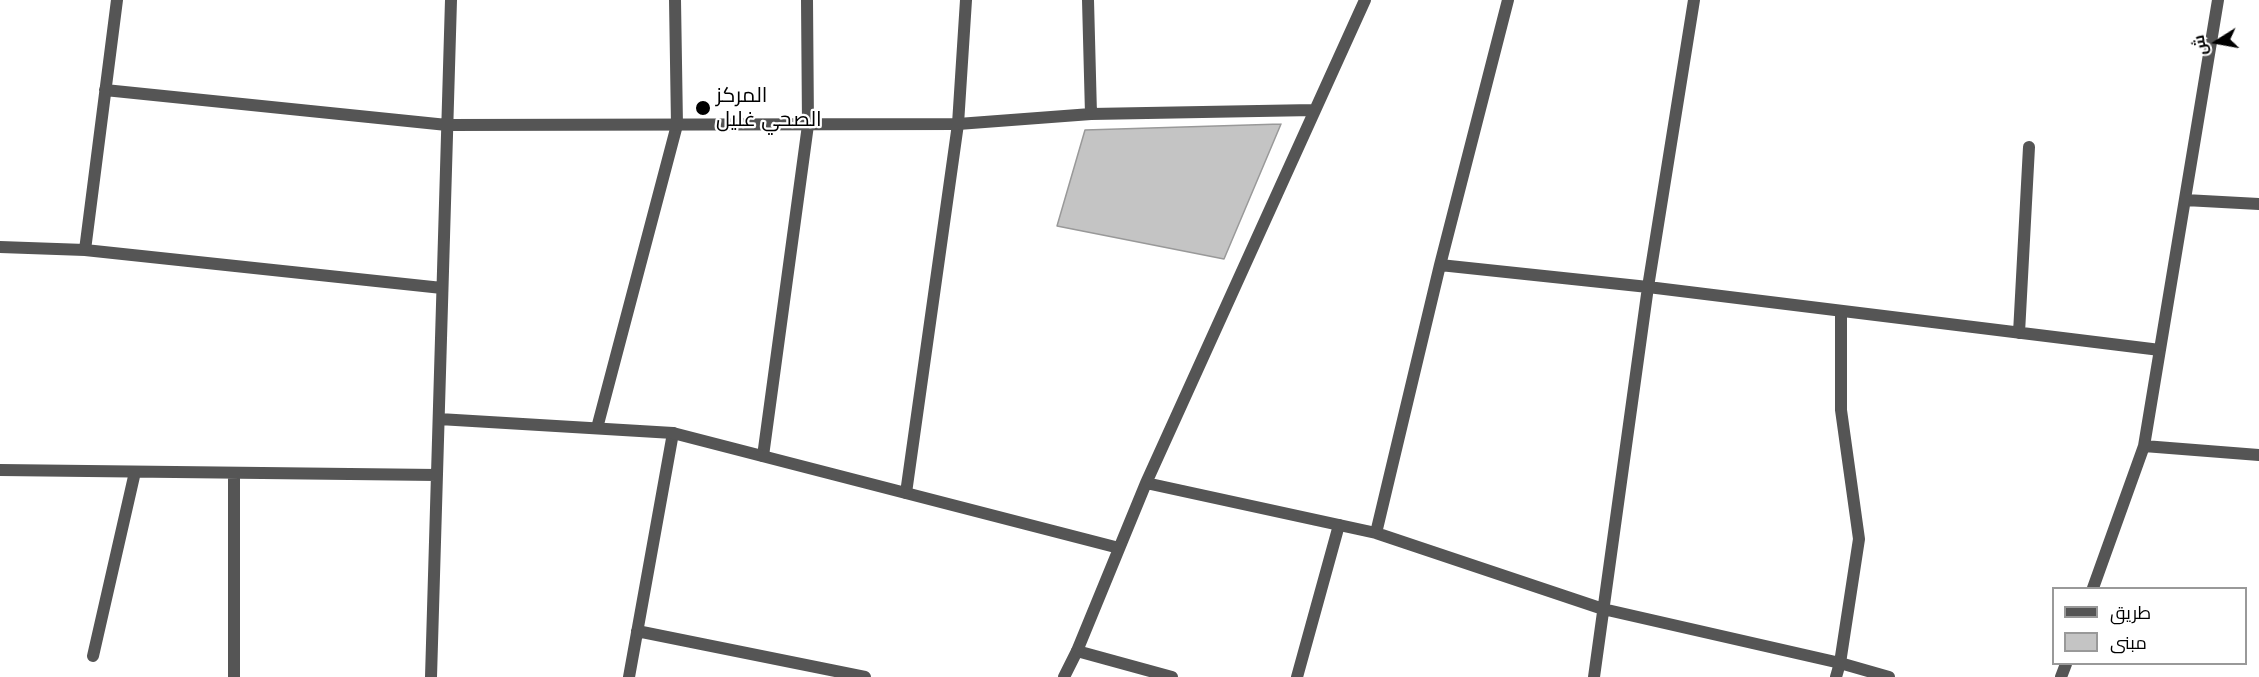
<!DOCTYPE html>
<html>
<head>
<meta charset="utf-8">
<style>
  body { margin:0 }
  #map { position:relative; width:2259px; height:677px; overflow:hidden; background:#fff; font-family:"Open Sans",Cairo,sans-serif }
  canvas { display:block }
  .legend { position:absolute; left:2052px; top:587px; width:195px; height:78px; box-sizing:border-box; background:#fff; border:2px solid #999; margin:0; padding:8px 10px; list-style:none; font-size:18px; color:#000 }
  .legend li { display:flex; align-items:center; gap:12px; height:30px }
  .legend b { width:30px; border:2px solid #999 }
  .north { position:absolute; left:2187px; top:12px; width:60px; height:60px; -webkit-text-stroke:4px #fff; paint-order:stroke; rotate:259deg; font-size:16px; font-weight:700; line-height:24px; text-align:center; color:#000 }
  .north::after { content:''; display:block; margin:auto; width:21px; height:27px; background:#000; clip-path:polygon(50% 0,100% 100%,50% 72%,0 100%) }
</style>
</head>
<body>
<div id="map">
<canvas width="2259" height="677"></canvas>
<ul class="legend">
<li><b style="height:8px;background:#555"></b>طريق</li>
<li><b style="height:16px;background:#c4c4c4"></b>مبنى</li>
</ul>
<div class="north">ش</div>
</div>
<script>
const ctx = document.querySelector('canvas').getContext('2d');
ctx.lineJoin = 'round';
function fill(path, color) { ctx.fillStyle = color; ctx.fill(path, 'evenodd'); }
const toPath = rows => new Path2D(rows.map(r => 'M' + r).join(''));
function stroke(path, color, width, dash) { ctx.strokeStyle = color; ctx.lineWidth = width; ctx.lineCap = dash ? 'butt' : 'round'; ctx.setLineDash(dash || []); ctx.stroke(path); }
function write(font, color, halo, rows, align = 'center') {
  ctx.font = font + ' "Open Sans",Cairo,sans-serif'; ctx.lineWidth = 4.5; ctx.setLineDash([]); ctx.textBaseline = 'middle'; ctx.strokeStyle = halo; ctx.fillStyle = color; for (const [text, x, y, turn = 0] of rows) {
    ctx.save(); ctx.translate(x, y); ctx.rotate((+turn || 0) * Math.PI / 180); ctx.textAlign = isNaN(turn) ? turn : align; if (halo) ctx.strokeText(text, 0, 0); ctx.fillText(text, 0, 0); ctx.restore();
  }
}
const building = toPath([
  [1281,124,1224,259,1057,226,1085,130,1281,124]
]);
const service = toPath([
  [597,428,677,125,675,0],
  [763,456,808,125,807,0],
  [906,493,958,124,966,0],
  [637,631,865,677],
  [1077,651,1172,677],
  [629,677,673,433],
  [1297,677,1339,525],
  [1836,677,1840,663,1859,539,1841,410,1841,311]
]);
const minor = toPath([
  [1088,0,1091,114],
  [105,90,447,125,958,124,1091,114,1314,110],
  [2185,200,2259,204],
  [0,247,85,250,442,288],
  [85,250,117,0],
  [1440,265,1648,287,2160,350],
  [2019,333,2029,147],
  [439,419,673,433,1119,548],
  [2144,446,2259,455],
  [0,470,437,475],
  [1146,483,1376,533,1603,609,1840,663,1889,677],
  [1376,533,1440,265,1508,0],
  [2093,588,2144,446,2218,0],
  [93,656,135,472],
  [234,677,234,473],
  [431,677,451,0],
  [1064,677,1077,651,1146,483,1365,0],
  [1594,677,1648,287,1694,0],
  [2061,677,2066,664]
]);
const markers = [
  [703,108,8,"#000"]
];
const poiNames = [
  ["المركز",716,96],
  ["الصحي غليل",716,120]
];
fill(building, '#c4c4c4');
stroke(building, '#999', 1.5);
stroke(service, '#555', 12);
stroke(minor, '#555', 12);
for (const [x, y, r, color] of markers) { const dot = new Path2D(); dot.arc(x, y, r, 0, 2 * Math.PI); ctx.fillStyle = color; ctx.fill(dot); stroke(dot, '#fff', 2); }
write('21px', '#000', '#fff', poiNames, 'left');
</script>
</body>
</html>
